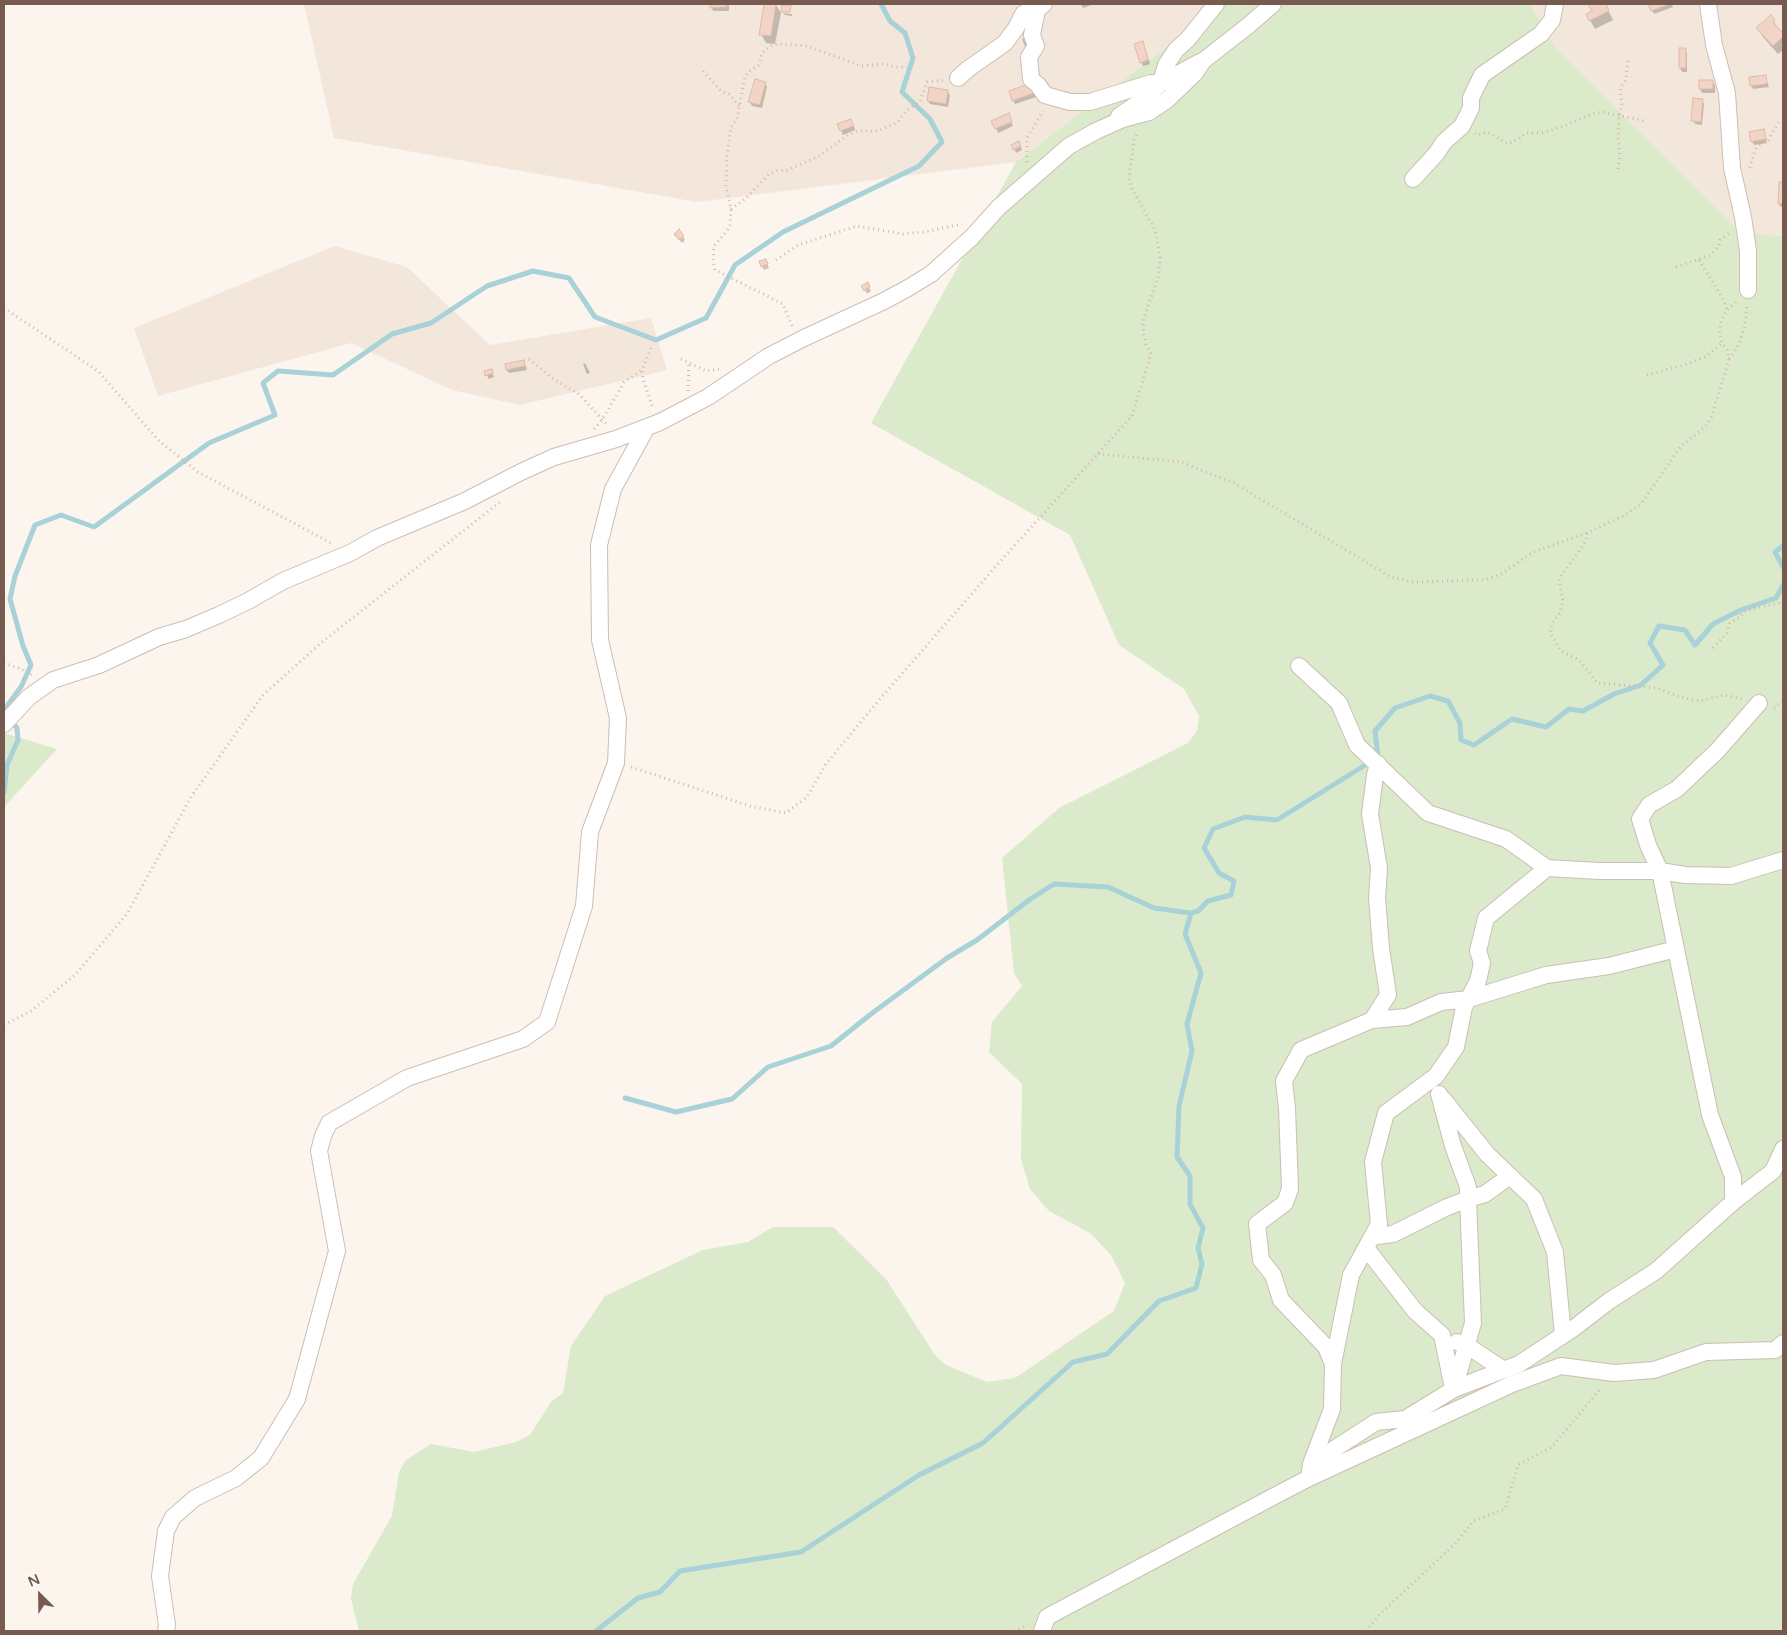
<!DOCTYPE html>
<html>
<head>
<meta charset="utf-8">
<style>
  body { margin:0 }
  #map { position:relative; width:1787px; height:1635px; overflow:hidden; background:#fcf5ed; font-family:"Varela Round",sans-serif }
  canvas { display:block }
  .frame { position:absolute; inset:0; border:5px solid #775b50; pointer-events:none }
  .north { position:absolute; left:15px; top:1570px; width:50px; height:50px; -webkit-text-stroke:4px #fef9f4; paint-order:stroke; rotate:337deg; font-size:14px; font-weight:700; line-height:20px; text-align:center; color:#775b50 }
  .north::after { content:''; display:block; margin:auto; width:18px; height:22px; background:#775b50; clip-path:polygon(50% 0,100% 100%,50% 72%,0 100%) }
</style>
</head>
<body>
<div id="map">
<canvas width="1787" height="1635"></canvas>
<div class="frame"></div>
<div class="north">N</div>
</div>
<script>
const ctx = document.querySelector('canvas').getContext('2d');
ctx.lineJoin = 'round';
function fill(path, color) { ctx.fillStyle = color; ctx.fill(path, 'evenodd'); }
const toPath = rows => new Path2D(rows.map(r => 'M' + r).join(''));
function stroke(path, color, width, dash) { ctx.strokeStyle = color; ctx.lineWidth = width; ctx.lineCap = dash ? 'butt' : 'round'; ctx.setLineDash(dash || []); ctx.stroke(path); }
const residential = toPath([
  [304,4,1223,4,1016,162,697,202,334,138],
  [1529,4,1783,4,1783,236,1741,233,1556,48],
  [335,246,407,267,490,345,651,318,667,370,520,405,452,390,351,343,158,396,134,328]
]);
const green = toPath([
  [1223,4,1529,4,1556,48,1741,233,1783,236,1783,1631,359,1631,351,1599,353,1584,392,1516,399,1472,406,1460,431,1444,474,1452,516,1442,530,1435,551,1402,563,1393,571,1346,605,1296,703,1250,748,1242,773,1227,833,1227,886,1279,935,1355,946,1365,987,1382,1015,1378,1114,1311,1125,1283,1111,1255,1090,1233,1049,1211,1030,1189,1021,1159,1022,1084,989,1052,992,1022,1022,986,1014,973,1002,858,1059,808,1188,743,1197,731,1199,716,1184,689,1119,645,1070,535,871,423,1016,162],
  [4,733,57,749,4,807]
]);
const shadow = toPath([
  [711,4,729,4,729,11,713,11],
  [766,4,776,5,781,13,775,44,766,43,761,34],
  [1081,4,1090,4,1091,5,1083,8],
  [1590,4,1605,4,1613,20,1595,29,1587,15,1594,11],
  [1649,4,1672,4,1673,7,1654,14],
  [783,13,792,14,792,16,785,15],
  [1774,21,1778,30,1783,35,1783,50,1778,54,1763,37,1758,29],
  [1028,37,1030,40,1026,49,1022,39],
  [1144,46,1150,64,1143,66,1141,62],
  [1685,50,1687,53,1687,72,1682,72,1680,68],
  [1765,76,1769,87,1753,89,1751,85],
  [1700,81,1712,81,1715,85,1715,93,1702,93,1700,89],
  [765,83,767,87,762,108,752,106,750,102],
  [1033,88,1036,97,1015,104,1013,100],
  [947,91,950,95,948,107,930,104,928,101],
  [1702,100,1704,104,1702,125,1695,124,1693,120],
  [1010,119,1013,126,998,133,993,121],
  [853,124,855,130,843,135,839,125],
  [1764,131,1767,143,1754,145,1752,141],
  [1019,143,1022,150,1016,153,1013,146],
  [1780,183,1783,184,1783,207,1781,207,1779,204],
  [683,237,685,240,682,243,678,238],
  [766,261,769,268,764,270,762,266],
  [867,284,871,291,867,294,863,286],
  [524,362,527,370,509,373,507,370],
  [585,363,590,373,587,374,583,364],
  [491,370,494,377,489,379,485,372]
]);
const stream = toPath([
  [1783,546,1775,552,1783,567],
  [4,792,7,765,18,740,17,728,8,718,4,710,21,687,31,665,23,646,10,599,15,576,35,525,61,515,94,527,209,443,275,415,263,383,278,371,333,375,392,334,431,323,487,286,533,271,569,278,595,317,656,340,706,318,735,265,783,232,919,166,942,142,930,119,902,92,913,58,905,33,890,21,881,4],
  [625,1098,676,1112,732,1099,768,1067,831,1046,871,1014,947,958,977,940,1029,900,1054,884,1108,887,1154,908,1191,913,1198,911,1208,901,1231,895,1234,881,1219,873,1204,848,1213,829,1245,817,1277,820,1378,757,1375,731,1395,708,1430,696,1448,701,1460,723,1461,740,1474,745,1512,719,1546,727,1569,709,1583,711,1614,694,1641,685,1663,665,1650,643,1659,626,1685,630,1695,645,1713,624,1741,610,1776,598,1783,585],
  [596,1631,638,1598,660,1592,680,1571,801,1552,919,1475,983,1443,1073,1362,1107,1354,1159,1301,1196,1288,1202,1264,1198,1248,1203,1228,1190,1204,1190,1176,1177,1157,1179,1106,1192,1051,1187,1024,1201,973,1185,934,1191,913]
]);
const building = toPath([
  [710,4,727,4,727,7,710,8,710,4],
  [764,4,776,4,771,36,759,35,764,4],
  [1588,4,1606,4,1609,11,1589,21,1586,14,1592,11,1588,4],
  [1648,4,1671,4,1651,11,1648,4],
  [782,5,791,5,790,12,781,12,782,5],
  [1771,15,1775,20,1773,22,1783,33,1783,37,1773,46,1756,28,1771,15],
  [1143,41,1148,60,1140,63,1134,44,1143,41],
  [1679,48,1686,48,1686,68,1679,68,1679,48],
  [1766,75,1767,84,1750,86,1749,77,1766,75],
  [755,79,766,82,760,105,748,102,755,79],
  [1699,80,1713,80,1713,89,1699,89,1699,80],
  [1031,83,1034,93,1012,101,1009,91,1031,83],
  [929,87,948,90,946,104,927,101,929,87],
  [1693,98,1703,99,1701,122,1691,121,1693,98],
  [1009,113,1012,122,995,129,991,121,1009,113],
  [851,119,854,126,840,131,837,124,851,119],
  [1764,129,1766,139,1751,142,1749,132,1764,129],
  [1019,141,1021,146,1013,150,1011,145,1019,141],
  [1779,182,1783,182,1783,203,1778,204,1779,182],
  [679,229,684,236,679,240,674,234,679,229],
  [766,259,768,264,761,267,759,261,766,259],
  [868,282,870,287,864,291,861,286,868,282],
  [524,360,525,366,506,370,505,364,524,360],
  [492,369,493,373,485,376,484,371,492,369]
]);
const path = toPath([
  [703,71,722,92,729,94,739,106],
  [1475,133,1477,135,1488,132,1508,144,1520,138,1525,133,1541,133,1564,126,1592,114,1603,112,1645,121],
  [1027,162,1027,138,1043,111],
  [1750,168,1755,150,1762,143,1768,140,1780,120],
  [1618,169,1620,156,1618,138,1619,115,1622,105,1620,88,1626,80,1628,57],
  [731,209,745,199,769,174,777,171,788,170,819,156,848,135,857,131,878,131,898,122,906,111,920,101,927,82,944,80],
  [776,260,798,245,857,226,903,234,924,232,962,224],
  [1699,260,1722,297,1727,310],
  [1676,267,1711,255,1719,246,1720,240,1730,233],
  [4,308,98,371,159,441,198,472,331,543],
  [792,326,783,304,715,270,713,261,714,246,727,231,730,225,731,209,726,186,727,155,731,127,737,119,745,77,749,71,759,65,762,53,772,45,780,44,807,46,861,66,884,64,895,67,907,67],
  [651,348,642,370,643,379,653,408],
  [529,359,552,378,579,394,608,426],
  [681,359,706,371,719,369],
  [1729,359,1739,344,1745,325,1747,304],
  [1647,375,1684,365,1705,357,1722,343],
  [688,391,689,364],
  [594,429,602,420,624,382,642,370],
  [1098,454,1181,462,1234,483,1391,577,1413,582,1485,580,1501,574,1533,552,1587,533,1623,516,1641,504,1681,446,1705,427,1711,418,1729,360,1727,350,1722,343,1719,334,1721,321,1727,310,1737,301],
  [1587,533,1586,541,1559,579,1563,601,1560,613,1552,623,1550,633,1561,651,1579,660,1597,683,1657,688,1681,697,1699,701,1724,695,1742,699],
  [1713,648,1727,633,1730,623,1740,617,1745,611,1778,603,1783,603],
  [4,663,22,669,28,675,33,674],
  [1774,708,1783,701],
  [631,767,750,806,786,813,807,797,826,764,879,700,997,565,1132,416,1151,354,1146,345,1143,328,1144,318,1159,274,1160,257,1155,230,1131,187,1129,177,1134,140,1138,132],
  [4,1025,31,1011,75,975,127,914,191,797,263,695,322,642,500,502],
  [1014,1631,1028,1625],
  [1366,1631,1379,1615,1456,1543,1473,1521,1505,1509,1518,1465,1552,1447,1601,1388]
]);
const street = toPath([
  [1044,4,1037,10,1032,35,1036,46,1029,57,1031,79,1038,85,1045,95,1070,102,1090,102,1151,83,1161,83,1166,65,1176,50,1188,39,1216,4],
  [1708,4,1714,45,1727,93,1732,168,1743,217,1748,251,1748,290],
  [958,78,968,69,1005,43,1016,28,1023,14,1040,4],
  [1119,116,1140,102,1161,83,1200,62],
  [1413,179,1436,154,1444,142,1462,126,1471,108,1471,98,1482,75,1541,34,1552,20,1555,4],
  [1299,666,1339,703,1357,745,1428,813,1506,839,1547,868,1486,918,1478,951,1482,963,1478,981,1464,1007,1456,1047,1436,1076,1386,1113,1373,1162,1379,1224,1351,1275,1333,1364,1332,1409,1311,1464,1309,1478],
  [1759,703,1718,750,1677,789,1649,805,1640,819,1648,845,1660,871,1685,875,1731,876,1783,860],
  [4,724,29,697,53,680,99,665,159,637,186,629,219,615,248,601,283,581,350,553,377,538,465,501,521,472,554,457,616,439,660,422,708,397,769,356,804,338,884,301,908,288,931,274,972,237,999,207,1069,146,1096,131,1123,119,1149,112,1167,100,1195,73,1203,61,1249,25,1273,4],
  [1372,1020,1388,995,1381,948,1377,898,1379,868,1370,814,1375,775,1378,764],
  [1439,1094,1453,1146,1468,1187,1468,1199,1473,1323,1454,1389],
  [1443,1099,1487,1154,1534,1199,1555,1252,1563,1335],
  [1733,1202,1773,1171,1783,1149],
  [1373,1235,1377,1236,1393,1234,1445,1208,1468,1199,1485,1194,1510,1176],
  [1366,1248,1415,1311,1442,1335,1453,1388],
  [1457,1342,1466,1345,1504,1370],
  [1333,1364,1326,1347,1281,1300,1273,1275,1261,1260,1257,1224,1285,1203,1290,1189,1287,1108,1284,1081,1301,1050,1372,1020,1407,1017,1441,1002,1469,999,1546,975,1609,966,1676,949],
  [1311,1464,1376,1422,1405,1419,1454,1389,1519,1364,1574,1328,1609,1301,1656,1271,1733,1202,1733,1177,1710,1115,1660,871,1599,871,1547,868],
  [166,1631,167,1625,160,1576,166,1531,173,1517,195,1498,236,1478,261,1458,297,1399,337,1251,319,1151,323,1136,329,1123,407,1078,523,1039,547,1022,584,906,590,832,616,763,618,718,600,640,599,545,613,489,647,427],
  [1042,1631,1047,1617,1282,1492,1309,1478,1512,1384,1561,1366,1614,1373,1654,1370,1706,1352,1775,1350,1783,1343]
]);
fill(residential, '#f3e7dc');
fill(green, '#daeacb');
fill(shadow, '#0003');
stroke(stream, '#a8d2d7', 5);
fill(building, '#f0d4c6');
stroke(building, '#e2baa7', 1);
stroke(street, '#cebdb2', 18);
stroke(path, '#d6b7a8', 3, [1, 4]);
stroke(street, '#fff', 16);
</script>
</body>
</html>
